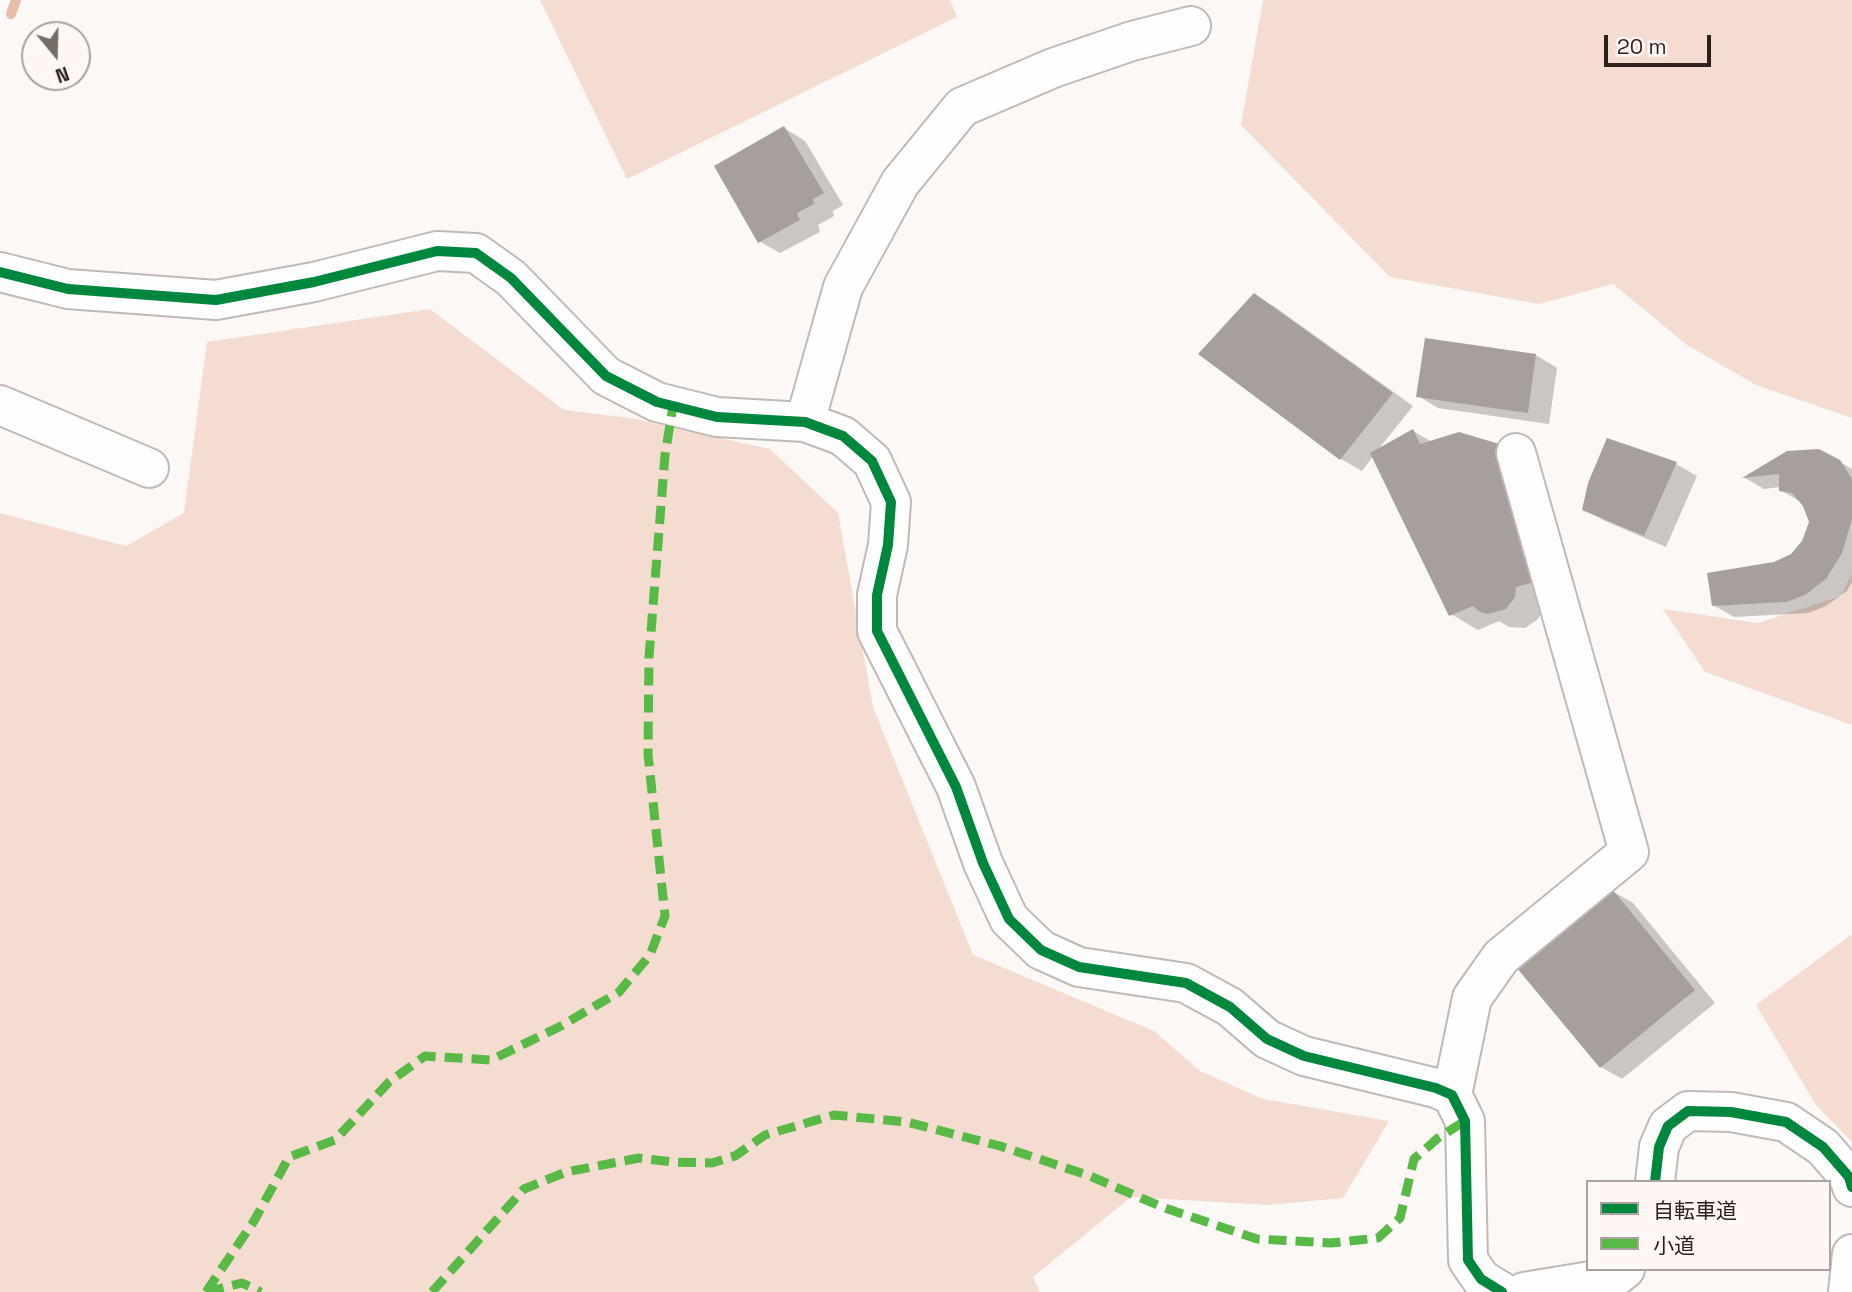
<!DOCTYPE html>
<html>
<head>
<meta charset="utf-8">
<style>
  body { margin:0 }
  #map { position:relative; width:1852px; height:1292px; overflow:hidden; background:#fcf8f6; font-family:"Space Grotesk","Noto Sans JP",sans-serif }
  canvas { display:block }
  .legend { position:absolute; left:1586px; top:1180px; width:245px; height:91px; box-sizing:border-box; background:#fef7f4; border:2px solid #aba19e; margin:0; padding:9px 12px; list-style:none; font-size:21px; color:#2e211c }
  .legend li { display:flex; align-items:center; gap:14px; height:35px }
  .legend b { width:35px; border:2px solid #aba19e }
  .north { position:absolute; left:21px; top:21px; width:70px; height:70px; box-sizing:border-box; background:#fef7f4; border:2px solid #aba19e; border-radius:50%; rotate:161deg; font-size:19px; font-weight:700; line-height:28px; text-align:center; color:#2e211c }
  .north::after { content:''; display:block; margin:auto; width:24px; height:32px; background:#766c68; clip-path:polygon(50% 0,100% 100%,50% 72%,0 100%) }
  .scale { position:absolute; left:1604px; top:35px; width:107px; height:32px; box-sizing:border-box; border:4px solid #2e211c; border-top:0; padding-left:9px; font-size:21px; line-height:24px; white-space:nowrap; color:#2e211c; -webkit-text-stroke:5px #fef7f4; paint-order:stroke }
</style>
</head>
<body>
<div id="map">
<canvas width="1852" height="1292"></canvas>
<ul class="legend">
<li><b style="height:9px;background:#00873e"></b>自転車道</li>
<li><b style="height:9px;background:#58b947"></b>小道</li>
</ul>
<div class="north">N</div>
<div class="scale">20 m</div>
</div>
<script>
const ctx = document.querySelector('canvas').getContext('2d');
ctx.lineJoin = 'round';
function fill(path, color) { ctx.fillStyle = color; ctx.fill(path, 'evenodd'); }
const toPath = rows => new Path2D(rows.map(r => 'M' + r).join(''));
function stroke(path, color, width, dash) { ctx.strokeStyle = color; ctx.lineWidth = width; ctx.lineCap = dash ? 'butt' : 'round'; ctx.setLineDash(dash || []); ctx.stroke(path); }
const green = toPath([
  [540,0,950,0,957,17,627,179],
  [1263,0,1852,0,1852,418,1756,385,1687,345,1613,284,1539,304,1390,277,1241,125],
  [430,309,564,410,631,418,770,449,838,513,873,707,973,955,1154,1031,1200,1071,1263,1099,1389,1121,1343,1198,1268,1205,1131,1197,1033,1277,1040,1292,0,1292,0,513,126,546,184,513,207,342],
  [1852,573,1852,725,1705,672,1663,609,1758,623,1841,596],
  [1852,934,1852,1142,1816,1105,1756,1005]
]);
const shadow = toPath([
  [784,128,805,141,843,205,833,211,834,216,818,225,820,232,780,253,759,241],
  [1254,295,1275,307,1413,406,1377,451,1413,431,1432,442,1505,448,1542,613,1537,620,1525,628,1509,627,1499,621,1478,630,1451,614,1374,455,1362,471,1341,459],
  [1536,355,1557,368,1549,424,1438,408,1418,396],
  [1819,450,1852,469,1852,582,1847,591,1826,606,1808,613,1734,617,1713,605,1774,563,1792,555,1804,542,1811,522,1801,502,1780,490,1780,487,1764,489,1745,478,1788,453],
  [1676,464,1697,476,1666,547,1605,521,1584,509],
  [1612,891,1633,903,1715,1003,1622,1079,1601,1067]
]);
const stream = toPath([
  [11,14,16,0]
]);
const building = toPath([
  [784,126,824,193,813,199,814,204,797,213,800,220,758,243,714,166],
  [1254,293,1393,393,1340,460,1198,354],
  [1425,338,1536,354,1528,413,1416,397],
  [1413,429,1420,444,1459,432,1506,446,1541,580,1516,587,1515,597,1506,609,1488,614,1480,612,1473,606,1449,616,1370,453],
  [1607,438,1677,462,1644,536,1582,510,1588,483],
  [1819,449,1840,460,1852,479,1852,519,1842,553,1826,579,1805,595,1786,602,1712,606,1707,573,1774,562,1791,554,1802,541,1809,522,1803,506,1792,493,1779,491,1779,474,1742,478,1787,451],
  [1612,889,1695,990,1600,1068,1516,967]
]);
const minor = toPath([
  [0,272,68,289,216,300,314,282,437,251,476,253,511,278,606,376,657,402,717,417,805,422,843,436,872,461,891,502,888,545,877,595,877,631,956,787,983,863,1009,919,1041,950,1079,967,1186,983,1230,1007,1267,1039,1304,1056,1436,1088,1452,1095,1465,1121,1468,1260,1481,1279,1502,1292],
  [0,405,149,468],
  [805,422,843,287,900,183,962,107,1053,68,1132,41,1191,26],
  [1452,1095,1472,998,1501,957,1629,852,1516,453],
  [1655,1182,1659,1147,1668,1126,1688,1111,1731,1112,1786,1122,1823,1147,1849,1177,1852,1187],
  [1524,1292,1615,1277,1625,1269],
  [1848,1292,1852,1254]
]);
const quiet = toPath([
  [206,1292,254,1221,289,1157,335,1140,389,1082,425,1056,491,1060,561,1026,619,992,650,955,665,916,648,754,649,657,665,455,673,406],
  [206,1292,242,1283,261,1292],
  [432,1292,524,1189,566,1172,639,1158,673,1162,712,1163,735,1156,765,1135,834,1115,907,1122,1000,1146,1090,1176,1162,1207,1257,1239,1331,1243,1378,1238,1400,1218,1414,1159,1438,1138,1465,1121]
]);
const cycleway = toPath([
  [0,272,68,289,216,300,314,282,437,251,476,253,511,278,606,376,657,402,717,417,805,422,843,436,872,461,891,502,888,545,877,595,877,631,956,787,983,863,1009,919,1041,950,1079,967,1186,983,1230,1007,1267,1039,1304,1056,1436,1088,1452,1095,1465,1121,1468,1260,1481,1279,1502,1292],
  [1655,1182,1659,1147,1668,1126,1688,1111,1731,1112,1786,1122,1823,1147,1849,1177,1852,1187]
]);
fill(green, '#f5dcd0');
fill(shadow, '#0003');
stroke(stream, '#e7bda9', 10);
fill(building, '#a69f9c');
stroke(minor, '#c0b9b5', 42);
stroke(minor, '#fffefe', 38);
stroke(quiet, '#58b947', 9, [18, 9]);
stroke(cycleway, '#00873e', 10);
</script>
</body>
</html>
